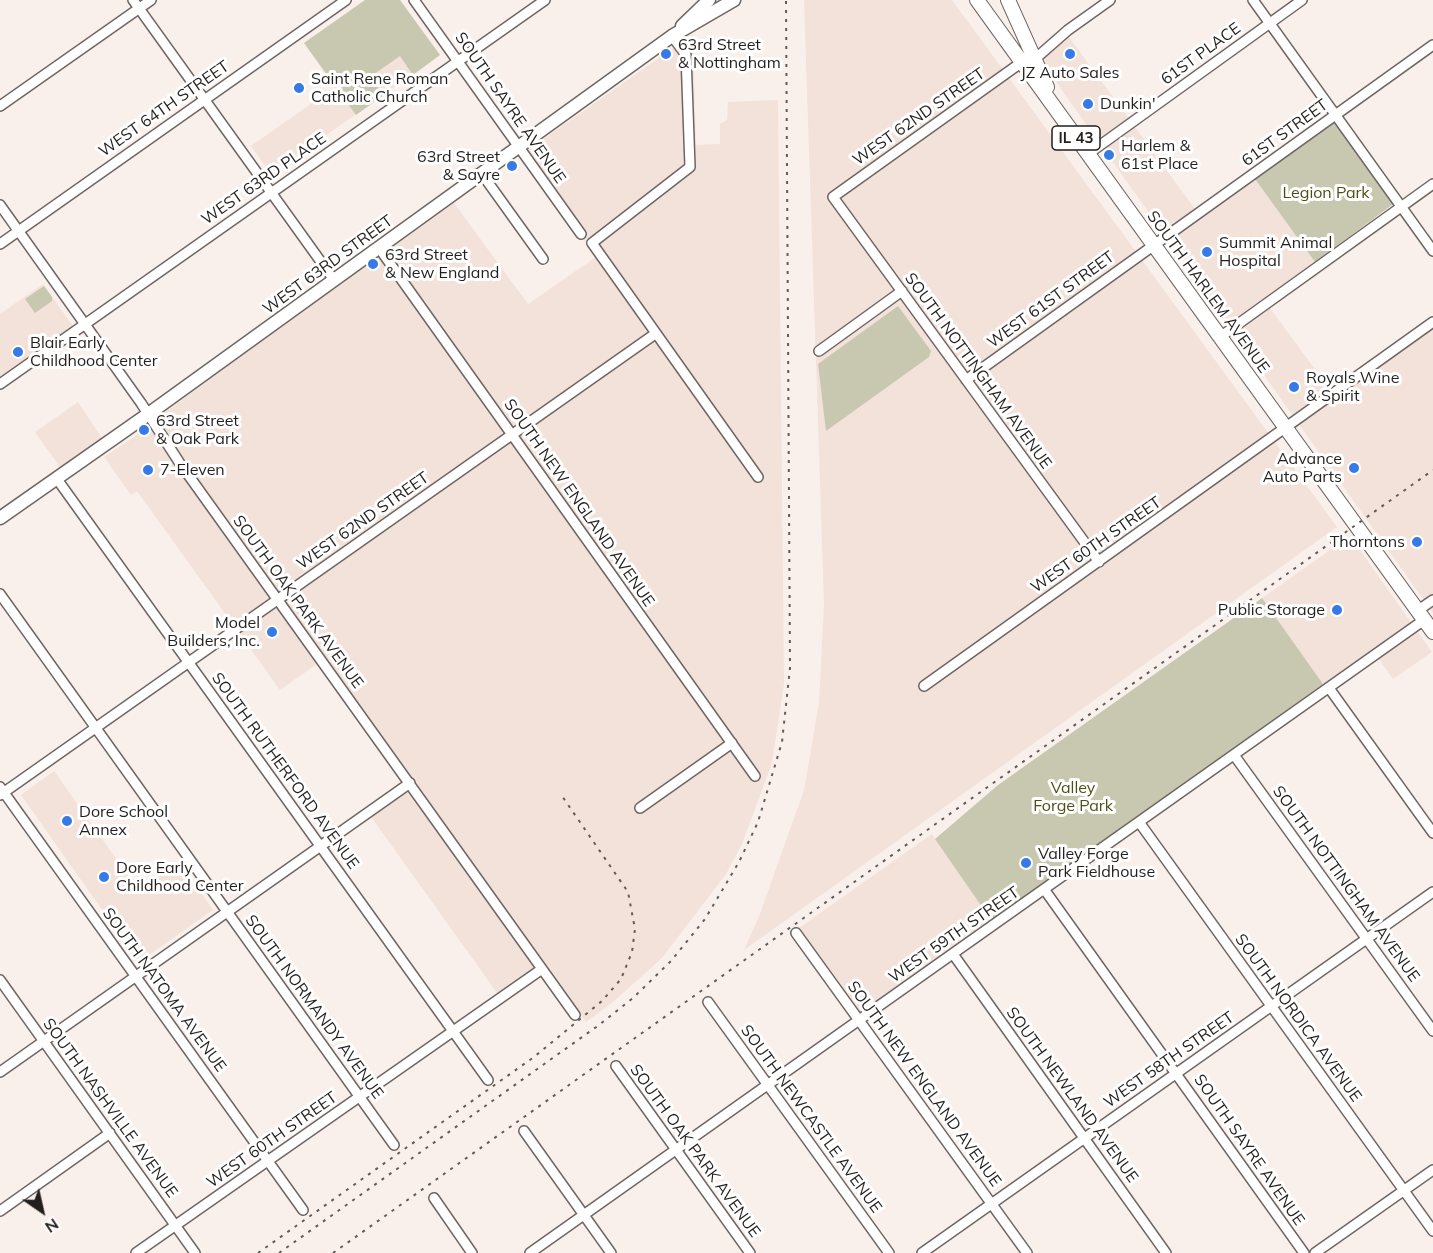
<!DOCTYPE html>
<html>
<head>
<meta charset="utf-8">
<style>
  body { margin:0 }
  #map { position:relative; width:1433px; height:1253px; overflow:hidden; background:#f9f0ec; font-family:Mulish,sans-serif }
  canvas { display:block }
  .north { position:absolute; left:12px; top:1181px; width:60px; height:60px; -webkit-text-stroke:4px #fff; paint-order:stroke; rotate:146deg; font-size:16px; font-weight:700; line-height:24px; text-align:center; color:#221f1d }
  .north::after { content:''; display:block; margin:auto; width:21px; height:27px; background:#221f1d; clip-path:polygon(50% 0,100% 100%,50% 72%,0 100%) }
</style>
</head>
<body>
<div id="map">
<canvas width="1433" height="1253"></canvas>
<div class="north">N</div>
</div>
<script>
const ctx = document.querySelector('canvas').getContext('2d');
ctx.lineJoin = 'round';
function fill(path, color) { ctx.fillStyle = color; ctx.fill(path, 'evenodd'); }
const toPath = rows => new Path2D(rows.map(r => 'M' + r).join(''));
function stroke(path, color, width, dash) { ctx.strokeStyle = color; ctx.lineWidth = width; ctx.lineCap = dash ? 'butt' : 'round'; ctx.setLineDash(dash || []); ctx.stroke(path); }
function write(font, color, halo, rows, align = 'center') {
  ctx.font = font + ' Mulish,sans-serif'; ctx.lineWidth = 6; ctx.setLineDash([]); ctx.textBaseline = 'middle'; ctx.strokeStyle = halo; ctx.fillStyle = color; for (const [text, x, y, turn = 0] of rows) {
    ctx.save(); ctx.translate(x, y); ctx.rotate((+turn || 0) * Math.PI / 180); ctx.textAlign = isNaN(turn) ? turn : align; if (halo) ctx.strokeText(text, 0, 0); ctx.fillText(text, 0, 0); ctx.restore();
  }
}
const built = toPath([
  [365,0,400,0,440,55,271,174,251,146,335,87,304,43],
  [804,0,952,0,1337,527,744,950,760,914,804,790,819,703,824,603],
  [1066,33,1201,217,1255,179,1315,262,1264,300,1334,395,1433,324,1433,613,1061,89,1039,53],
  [693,34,696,145,720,144,720,124,727,120,728,102,778,100,784,684,772,763,742,844,726,874,662,958,613,1002,586,1022,160,426,159,420,163,414,225,368,454,203,528,304,596,257,522,154],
  [43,284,73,326,0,378,0,314],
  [78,402,102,438,60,467,35,432],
  [146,429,150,430,175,464,317,664,280,690,137,491,131,495,104,457],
  [1350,536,1432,652,1393,679,1372,650,1323,684,1262,598],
  [54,771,139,891,180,862,213,910,139,962,21,795],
  [406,787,538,970,500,997,369,814],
  [932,834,991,920,856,1015,796,930]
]);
const green = toPath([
  [365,0,400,0,440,55,413,75,400,56,370,77,384,95,356,115,304,43],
  [1334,123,1392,200,1392,205,1315,262,1255,179],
  [44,286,52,297,52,301,35,313,25,299],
  [898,306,931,351,929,357,826,431,818,364],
  [1262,598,1323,684,991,920,935,839,998,785]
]);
const minor = toPath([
  [133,0,334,280],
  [414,0,581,234],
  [1253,0,1433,251],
  [672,36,686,55,690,167,592,243,758,477],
  [1035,59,1068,30,1110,0],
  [1022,62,833,197,1099,562],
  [0,106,151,0],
  [1088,154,1302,0],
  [482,174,543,259],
  [0,205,141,403,179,462,575,1015],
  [0,244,346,0],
  [379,248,755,776],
  [1220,337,1433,184],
  [819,351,902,291],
  [966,380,1433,45],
  [0,384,545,0],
  [57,479,488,1080],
  [0,594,394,1145],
  [1417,611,1433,600],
  [924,686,1433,322],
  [1329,688,1433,833],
  [1234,755,1433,1031],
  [0,787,303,1210],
  [0,795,655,334],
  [640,808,732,743],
  [1139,822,1433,1231],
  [1044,889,1304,1253],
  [796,933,1027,1253],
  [953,954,1166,1253],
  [0,980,195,1253],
  [708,1002,889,1253],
  [616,1066,750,1253],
  [0,1072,410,783],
  [524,1131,611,1253],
  [434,1198,472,1253],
  [0,1211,110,1133],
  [136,1253,542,969],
  [530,1253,1424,620],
  [922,1253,1433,892],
  [1315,1253,1433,1170]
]);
const secondary = toPath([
  [682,26,709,0],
  [0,518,147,415,672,36,734,0]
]);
const primary = toPath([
  [977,0,1433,632],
  [1008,0,1047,87]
]);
const rail = toPath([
  [258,1253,534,1057,602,1001,621,979,632,952,635,929,628,892,562,796],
  [279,1253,599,1025,633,998,671,961,705,919,739,862,758,822,782,742,790,668,786,0],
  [333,1253,1433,470]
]);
const markers = [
  [666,54,6,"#367ae8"],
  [1070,54,6,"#367ae8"],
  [299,88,6,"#367ae8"],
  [1088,104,6,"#367ae8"],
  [1109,155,6,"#367ae8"],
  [512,166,6,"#367ae8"],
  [1207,252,6,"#367ae8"],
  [373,264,6,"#367ae8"],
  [18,352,6,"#367ae8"],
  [1294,387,6,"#367ae8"],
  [144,430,6,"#367ae8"],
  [1354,468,6,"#367ae8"],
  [148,470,6,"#367ae8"],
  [1417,542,6,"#367ae8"],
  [1337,610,6,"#367ae8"],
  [272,632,6,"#367ae8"],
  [67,821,6,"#367ae8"],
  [1026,863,6,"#367ae8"],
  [104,877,6,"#367ae8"]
];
const shields = [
  [1076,138,48]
];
const shieldNames = [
  ["IL 43",1076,138]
];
const poiNames = [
  ["63rd Street",678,45],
  ["& Nottingham",678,63],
  ["JZ Auto Sales",1070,73,"center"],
  ["Saint Rene Roman",311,79],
  ["Catholic Church",311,97],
  ["Dunkin'",1100,104],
  ["Harlem &",1121,146],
  ["61st Place",1121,164],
  ["63rd Street",500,157,"right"],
  ["& Sayre",500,175,"right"],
  ["Summit Animal",1219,243],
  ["Hospital",1219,261],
  ["63rd Street",385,255],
  ["& New England",385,273],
  ["Blair Early",30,343],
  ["Childhood Center",30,361],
  ["Royals Wine",1306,378],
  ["& Spirit",1306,396],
  ["63rd Street",156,421],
  ["& Oak Park",156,439],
  ["Advance",1342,459,"right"],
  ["Auto Parts",1342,477,"right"],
  ["7-Eleven",160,470],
  ["Thorntons",1405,542,"right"],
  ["Public Storage",1325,610,"right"],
  ["Model",260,623,"right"],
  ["Builders, Inc.",260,641,"right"],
  ["Dore School",79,812],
  ["Annex",79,830],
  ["Valley Forge",1038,854],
  ["Park Fieldhouse",1038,872],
  ["Dore Early",116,868],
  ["Childhood Center",116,886]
];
const streetNames = [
  ["61ST PLACE",1201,54,-36],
  ["SOUTH SAYRE AVENUE",510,108,55],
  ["WEST 64TH STREET",164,109,-35],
  ["WEST 62ND STREET",919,117,-35],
  ["61ST STREET",1285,133,-36],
  ["WEST 63RD PLACE",264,179,-35],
  ["WEST 63RD STREET",328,265,-36],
  ["SOUTH HARLEM AVENUE",1208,292,54],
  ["WEST 61ST STREET",1051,300,-36],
  ["SOUTH NOTTINGHAM AVENUE",978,371,54],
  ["SOUTH NEW ENGLAND AVENUE",579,503,55],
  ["WEST 62ND STREET",363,521,-35],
  ["WEST 60TH STREET",1096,545,-35],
  ["SOUTH OAK PARK AVENUE",298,602,54],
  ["SOUTH RUTHERFORD AVENUE",285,771,54],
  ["SOUTH NOTTINGHAM AVENUE",1346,884,54],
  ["WEST 59TH STREET",954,935,-35],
  ["SOUTH NATOMA AVENUE",164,990,54],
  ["SOUTH NORMANDY AVENUE",314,1007,54],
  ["SOUTH NORDICA AVENUE",1298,1018,54],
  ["WEST 58TH STREET",1169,1060,-35],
  ["SOUTH NEW ENGLAND AVENUE",924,1084,54],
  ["SOUTH NEWLAND AVENUE",1072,1095,54],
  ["SOUTH NASHVILLE AVENUE",110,1108,54],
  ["SOUTH NEWCASTLE AVENUE",811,1119,54],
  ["WEST 60TH STREET",272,1140,-35],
  ["SOUTH SAYRE AVENUE",1249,1150,55],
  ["SOUTH OAK PARK AVENUE",695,1151,54]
];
const parkNames = [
  ["Legion Park",1326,193],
  ["Valley",1073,788],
  ["Forge Park",1073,806]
];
fill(built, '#f2e2da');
fill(green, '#c8c8b1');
stroke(minor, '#6e6663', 12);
stroke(secondary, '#6e6663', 15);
stroke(primary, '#6e6663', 16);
stroke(minor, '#fff', 9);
stroke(secondary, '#fff', 12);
stroke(primary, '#fff', 14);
stroke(rail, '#605b59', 2, [3, 6]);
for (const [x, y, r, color] of markers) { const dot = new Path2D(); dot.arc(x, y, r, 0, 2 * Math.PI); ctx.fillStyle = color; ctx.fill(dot); stroke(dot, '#fff', 2); }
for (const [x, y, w] of shields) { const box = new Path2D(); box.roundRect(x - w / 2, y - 12, w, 24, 4.5); ctx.fillStyle = '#fff'; ctx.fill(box); stroke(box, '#221f1d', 1.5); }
write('bold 15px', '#221f1d', null, shieldNames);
write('16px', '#221f1d', '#fff', poiNames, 'left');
write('16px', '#221f1d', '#fff', streetNames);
write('16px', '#504e18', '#fff', parkNames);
</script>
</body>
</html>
